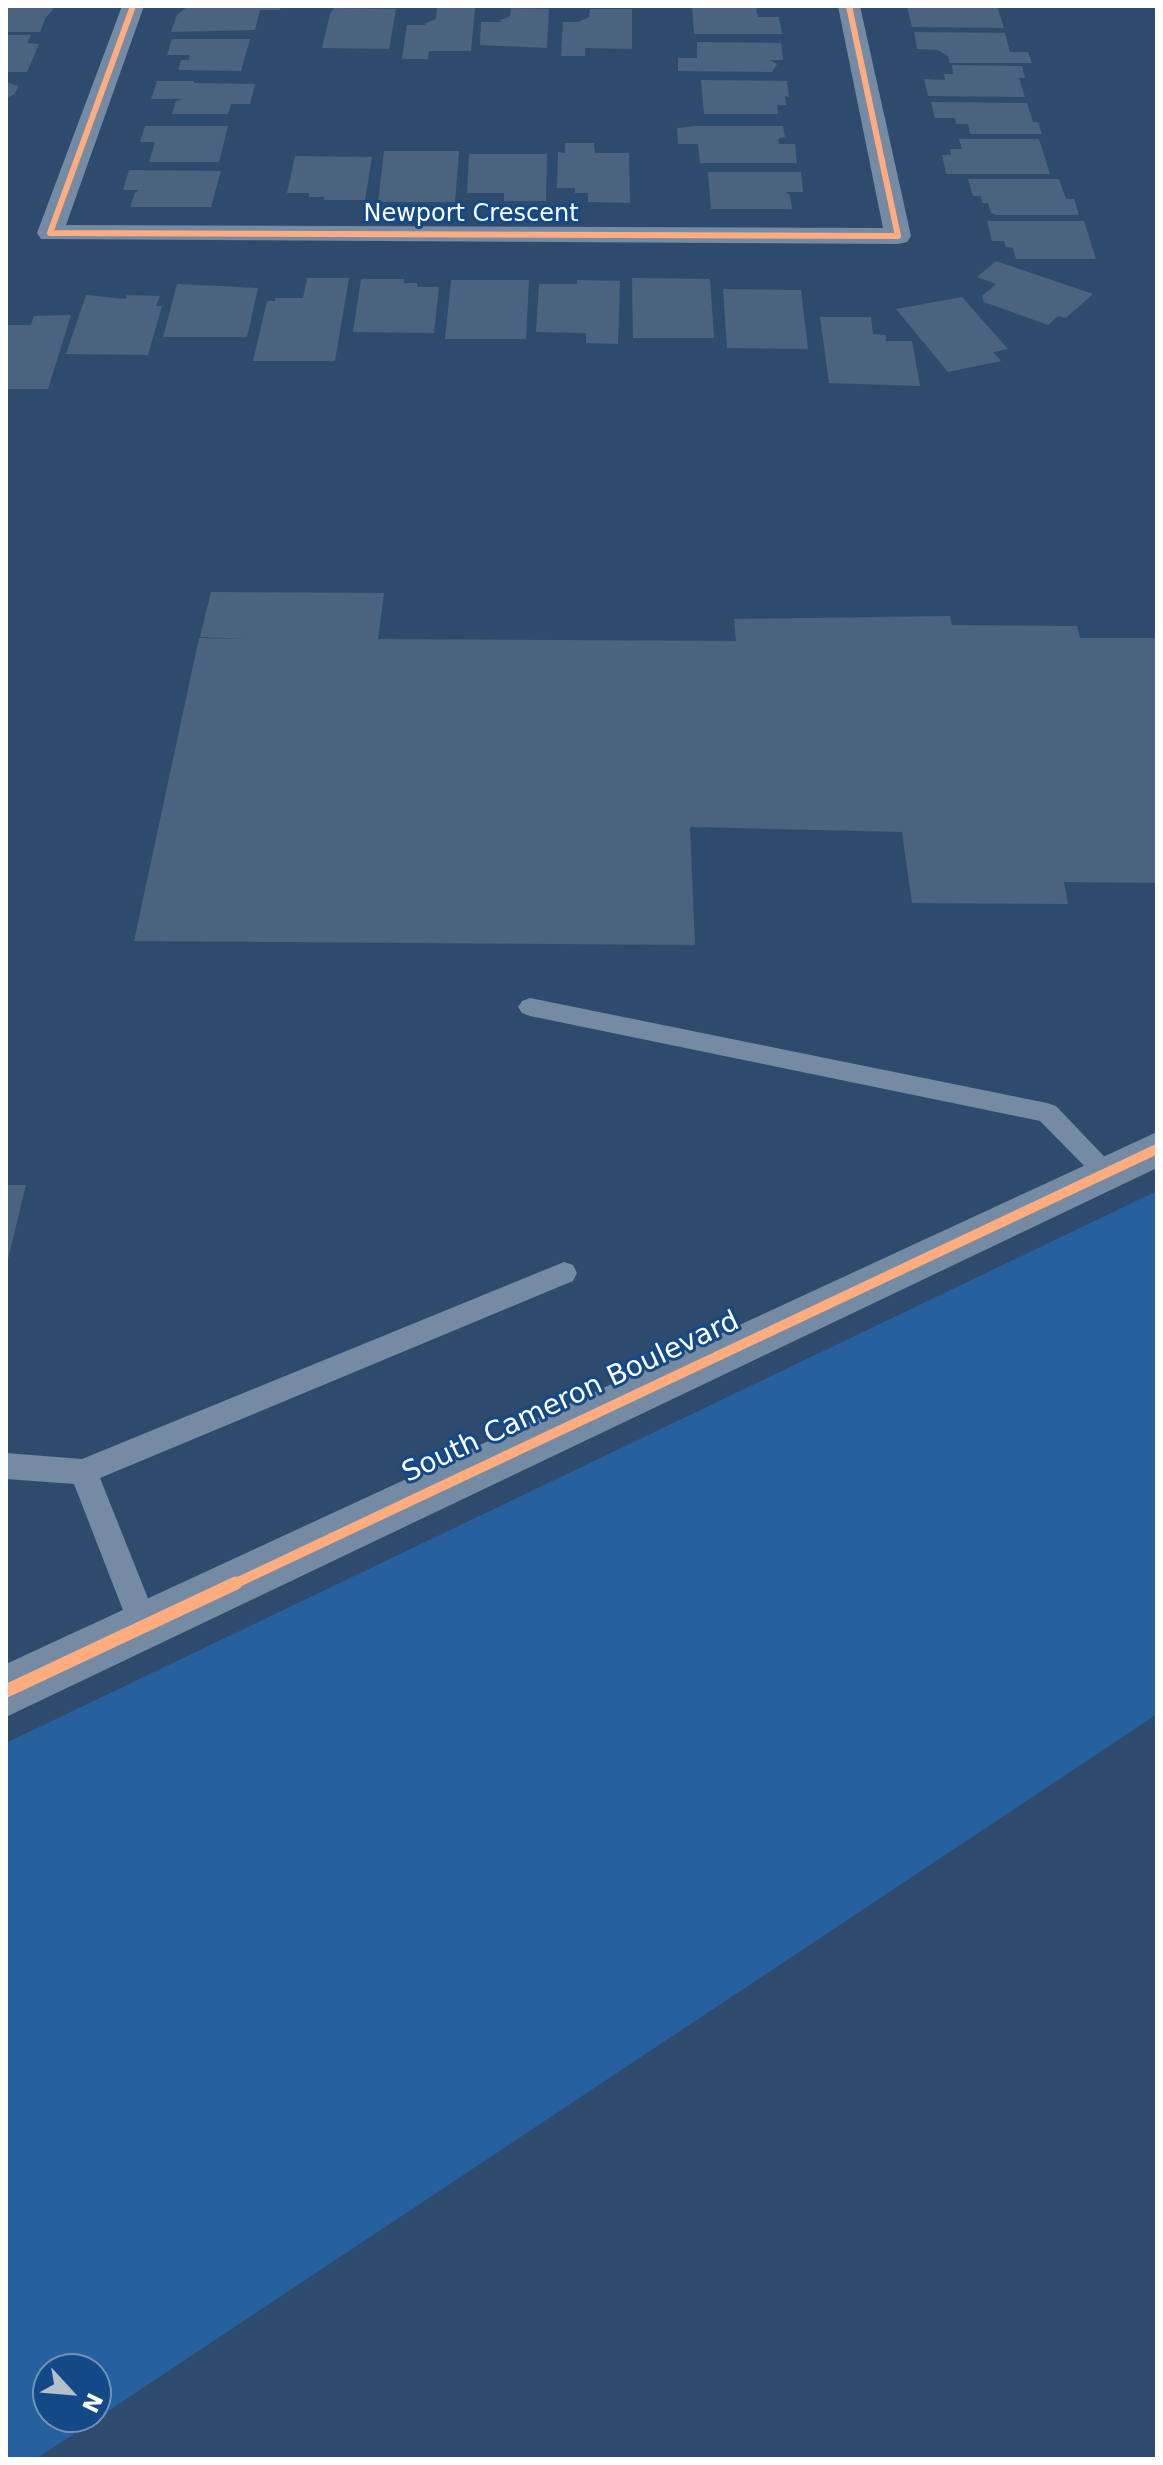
<!DOCTYPE html>
<html>
<head>
<meta charset="utf-8">
<style>
  body { margin:0 }
  #map { position:relative; width:1163px; height:2465px; overflow:hidden; background:#2e4b6d; font-family:"DejaVu Sans",sans-serif }
  canvas { display:block }
  .frame { position:absolute; inset:0; border:8px solid #fff; pointer-events:none }
  .north { position:absolute; left:32px; top:2353px; width:80px; height:80px; box-sizing:border-box; background:#144987; border:2px solid #7292b7; border-radius:50%; rotate:116deg; font-size:22px; font-weight:700; line-height:32px; text-align:center; color:#fff }
  .north::after { content:''; display:block; margin:auto; width:28px; height:36px; background:#b6c0cc; clip-path:polygon(50% 0,100% 100%,50% 72%,0 100%) }
</style>
</head>
<body>
<div id="map">
<canvas width="1163" height="2465"></canvas>
<div class="frame"></div>
<div class="north">N</div>
</div>
<script>
const ctx = document.querySelector('canvas').getContext('2d');
ctx.lineJoin = 'round';
function fill(path, color) { ctx.fillStyle = color; ctx.fill(path, 'evenodd'); }
const toPath = rows => new Path2D(rows.map(r => 'M' + r).join(''));
function stroke(path, color, width, dash) { ctx.strokeStyle = color; ctx.lineWidth = width; ctx.lineCap = dash ? 'butt' : 'round'; ctx.setLineDash(dash || []); ctx.stroke(path); }
function write(font, color, halo, rows, align = 'center') {
  ctx.font = font + ' "DejaVu Sans",sans-serif'; ctx.lineWidth = 6; ctx.setLineDash([]); ctx.textBaseline = 'middle'; ctx.strokeStyle = halo; ctx.fillStyle = color; for (const [text, x, y, turn = 0] of rows) {
    ctx.save(); ctx.translate(x, y); ctx.rotate((+turn || 0) * Math.PI / 180); ctx.textAlign = isNaN(turn) ? turn : align; if (halo) ctx.strokeText(text, 0, 0); ctx.fillText(text, 0, 0); ctx.restore();
  }
}
const green = toPath([
  [1157,1191,1157,1714,36,2459,6,2459,6,1743],
  [48,2369,96,2369,96,2417,48,2417]
]);
const building = toPath([
  [6,6,45,6,54,9,46,17,40,32,6,32],
  [188,6,281,6,280,10,260,10,255,30,171,32,177,15],
  [692,6,763,6,756,9,758,17,779,17,782,34,694,34],
  [907,6,997,6,1004,28,912,27],
  [334,8,396,9,389,49,322,48,330,14],
  [437,8,475,8,471,51,429,51,428,59,402,59,407,25,426,25,424,24,436,19],
  [511,8,549,9,547,48,480,45,481,22,503,22,499,21,510,16],
  [590,9,632,9,632,49,585,48,585,56,561,56,563,22,578,22,589,17],
  [914,32,1005,33,1010,52,1028,52,1032,63,950,63,948,56,938,50,917,49],
  [6,35,31,35,27,43,39,44,27,72,6,72],
  [172,39,250,39,241,71,178,70,181,60,189,60,190,55,167,55],
  [697,42,781,43,783,60,770,60,777,64,772,72,678,71,678,58,697,58],
  [952,65,1022,66,1025,78,1019,78,1025,97,928,96,924,79,945,80,944,74,953,74],
  [701,80,787,81,789,97,785,96,786,105,777,105,778,114,704,114],
  [157,81,194,81,194,83,255,84,250,104,231,104,228,114,172,114,176,101,183,99,151,99],
  [6,82,18,86,15,94,6,98],
  [931,102,1027,103,1033,122,1038,122,1042,134,970,134,968,124,956,124,955,118,935,118],
  [145,126,228,126,219,162,149,162,155,142,140,142],
  [696,126,783,126,785,137,778,139,779,144,795,144,797,163,700,163,698,144,678,144,677,128],
  [959,139,1039,139,1050,174,946,174,942,155,951,155,950,149,962,149],
  [565,143,594,143,595,153,629,153,630,203,588,202,588,193,575,193,575,188,557,188,558,152,565,153],
  [384,151,459,151,455,202,378,202],
  [469,154,547,154,546,201,504,201,504,193,467,193],
  [295,156,372,157,365,200,324,200,324,197,309,197,309,193,287,193],
  [129,170,221,171,211,207,130,207,135,193,139,190,123,190],
  [708,172,801,172,803,192,785,192,790,195,792,209,711,209],
  [968,179,1059,179,1066,199,1074,199,1079,215,996,215,991,213,988,203,982,203,981,196,973,196],
  [987,221,1084,221,1096,259,1016,259,1013,248,1006,247,1004,241,992,241],
  [996,261,1093,294,1066,318,1058,316,1048,325,984,302,982,296,996,284,977,277],
  [307,278,349,278,335,361,253,361,267,301,275,301,275,298,303,298],
  [632,278,710,279,714,338,633,338],
  [361,279,404,279,404,283,417,283,417,287,439,287,434,333,353,332],
  [451,280,529,280,526,339,445,339],
  [577,280,620,281,618,344,586,343,586,333,536,332,539,284,577,284],
  [177,284,258,288,247,337,163,337],
  [723,289,801,290,808,349,727,348],
  [86,295,126,299,127,295,160,296,156,306,162,306,148,355,66,354],
  [962,297,1008,349,993,352,1001,361,948,372,896,309],
  [71,315,48,389,6,389,6,325,31,325,34,316],
  [820,317,871,317,873,334,886,335,886,341,912,341,920,386,829,383],
  [211,592,384,593,378,639,736,641,734,619,950,616,952,625,1077,626,1080,638,1157,638,1157,883,1064,882,1068,904,912,903,902,832,690,827,695,945,134,941,199,638,247,639,200,637],
  [6,1185,26,1185,7,1263,6,1263]
]);
const lane = toPath([
  [530,998,1047,1103,1056,1106,1120,1173,1116,1180,1107,1183,1098,1180,1040,1121,530,1016,522,1013,518,1007,522,1001,530,998],
  [564,1262,573,1265,577,1273,573,1281,100,1478,159,1626,155,1636,144,1641,133,1636,74,1484,6,1479,6,1453,82,1459,564,1262]
]);
const street = toPath([
  [122,6,144,6,66,225,883,228,838,6,860,6,911,236,907,242,898,244,41,239,37,233,122,6],
  [1157,1132,1157,1168,6,1717,6,1664,1157,1132]
]);
const cyclewayFar2 = toPath([
  [133,6,50,233,898,236,849,6]
]);
const cyclewayFar1 = toPath([
  [232,1585,1157,1149]
]);
const cycleway = toPath([
  [6,1691,236,1583]
]);
const farStreetnames = [
  ["Newport Crescent",471,215]
];
const streetNames = [
  ["South Cameron Boulevard",571,1398,-25]
];
fill(green, '#27609e');
fill(building, '#4b637e');
fill(lane, '#758aa3');
fill(street, '#758aa3');
stroke(cyclewayFar2, '#ffac80', 6);
stroke(cyclewayFar1, '#ffac80', 10);
stroke(cycleway, '#ffac80', 13);
write('24px', '#fff', '#144987', farStreetnames);
write('28px', '#fff', '#144987', streetNames);
</script>
</body>
</html>
